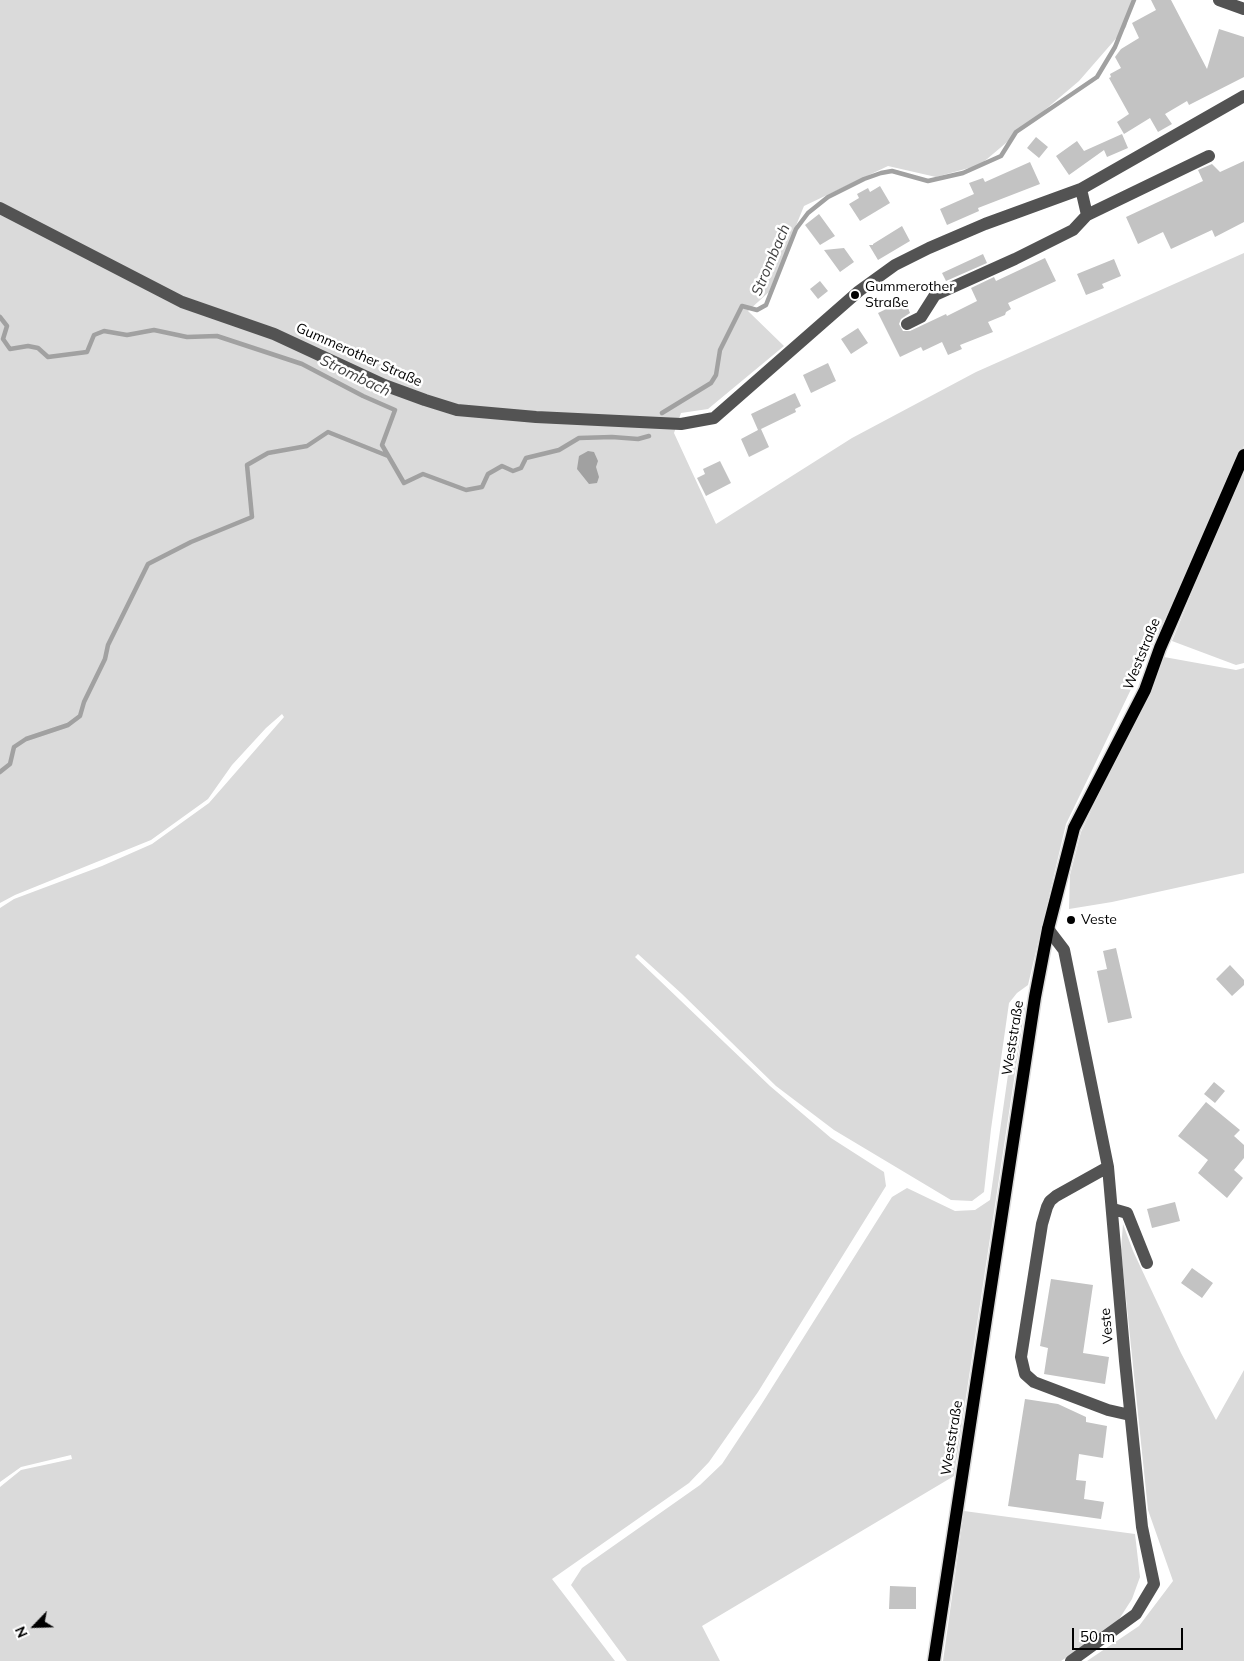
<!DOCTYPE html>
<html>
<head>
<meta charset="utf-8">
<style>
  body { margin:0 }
  #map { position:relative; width:1244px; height:1661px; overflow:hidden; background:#fff; font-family:Mulish,sans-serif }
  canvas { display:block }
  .north { position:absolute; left:10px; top:1601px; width:50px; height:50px; -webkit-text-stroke:4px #fff; paint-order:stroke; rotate:246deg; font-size:14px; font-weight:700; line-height:20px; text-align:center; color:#000 }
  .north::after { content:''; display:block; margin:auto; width:18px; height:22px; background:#000; clip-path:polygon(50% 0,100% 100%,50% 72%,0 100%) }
  .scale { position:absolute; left:1072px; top:1628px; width:111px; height:22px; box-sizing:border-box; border:2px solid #000; border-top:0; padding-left:6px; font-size:15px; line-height:18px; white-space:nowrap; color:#000; -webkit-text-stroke:4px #fff; paint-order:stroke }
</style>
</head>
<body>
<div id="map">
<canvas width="1244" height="1661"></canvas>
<div class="north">N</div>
<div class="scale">50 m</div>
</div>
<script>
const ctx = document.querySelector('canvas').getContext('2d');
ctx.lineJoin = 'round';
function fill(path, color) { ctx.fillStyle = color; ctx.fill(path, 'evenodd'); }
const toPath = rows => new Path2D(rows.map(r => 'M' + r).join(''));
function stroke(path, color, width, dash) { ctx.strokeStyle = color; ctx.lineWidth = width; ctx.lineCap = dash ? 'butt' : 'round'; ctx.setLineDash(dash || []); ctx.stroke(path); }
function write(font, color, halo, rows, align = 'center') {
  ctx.font = font + ' Mulish,sans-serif'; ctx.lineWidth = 5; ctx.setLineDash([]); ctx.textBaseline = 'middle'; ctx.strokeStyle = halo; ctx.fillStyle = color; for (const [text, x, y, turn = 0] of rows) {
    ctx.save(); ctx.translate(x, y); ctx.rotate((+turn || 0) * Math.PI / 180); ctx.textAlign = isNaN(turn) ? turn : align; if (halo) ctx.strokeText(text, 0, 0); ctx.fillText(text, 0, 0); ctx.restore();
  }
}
const green = toPath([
  [0,0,1132,0,1126,27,1079,81,980,165,936,177,888,166,804,206,769,292,748,311,784,346,708,409,681,413,674,433,716,524,852,438,976,372,1244,253,1244,446,1162,625,1066,824,1028,985,1017,993,1009,1003,991,1129,984,1192,972,1201,951,1200,834,1130,776,1086,682,994,638,954,635,957,770,1086,831,1138,884,1172,886,1186,758,1392,709,1462,689,1483,552,1579,615,1661,0,1661,0,1487,21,1470,72,1459,71,1455,21,1467,0,1482,0,908,14,899,102,866,152,844,209,803,284,717,282,714,266,728,232,765,208,799,151,840,15,895,0,903],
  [1244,466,1244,663,1236,665,1172,641],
  [1164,657,1236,670,1244,668,1244,873,1112,902,1069,909,1070,875,1081,832],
  [1025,1007,954,1476,702,1626,720,1661,627,1661,571,1585,582,1568,700,1485,722,1464,761,1405,892,1197,907,1188,955,1211,975,1210,990,1200,1017,1012],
  [1123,1224,1133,1251,1181,1353,1216,1420,1244,1370,1244,1661,1087,1661,1139,1626,1173,1581,1148,1510,1121,1250],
  [964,1511,1135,1534,1140,1577,1132,1599,1116,1624,1061,1661,943,1661]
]);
const water = toPath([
  [588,451,594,452,598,461,596,467,599,477,597,483,589,484,577,469,579,456]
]);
const stream = toPath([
  [0,317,7,326,3,339,10,349,28,346,38,348,48,357,87,352,94,335,104,331,127,335,154,330,187,337,217,336,302,364,363,396,395,410,382,445,404,483,423,474,466,490,482,487,488,474,502,466,513,471,521,468,526,458,559,450,579,438,612,437,638,439,649,436],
  [662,413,711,383,716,375,720,350,742,306,757,310,766,305,796,229,808,213,828,197,864,179,881,173,892,171,928,181,963,173,1001,156,1016,132,1097,77,1115,47,1134,0],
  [0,772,10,764,14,747,26,739,68,725,80,716,84,702,105,659,108,645,148,564,191,542,252,517,247,465,268,453,307,446,328,432,388,456]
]);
const building = toPath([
  [1151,0,1171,0,1207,69,1219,29,1244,37,1244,77,1189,105,1187,101,1165,114,1172,124,1158,132,1150,118,1124,134,1117,122,1129,114,1109,78,1111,77,1110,74,1121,68,1115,57,1121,49,1139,38,1132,23,1156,10],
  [1122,134,1128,148,1107,157,1104,150,1069,175,1056,156,1077,141,1084,151],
  [1036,137,1048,147,1039,158,1027,148],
  [1244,161,1244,222,1215,237,1212,230,1171,249,1163,232,1138,244,1126,217,1203,181,1198,170,1212,164,1220,172],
  [1030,162,1040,184,978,208,979,211,947,225,940,209,974,194,969,183,983,178,985,182],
  [880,186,890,203,860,221,849,204,859,198,857,194,868,188,870,192],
  [819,214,835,236,820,245,805,225],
  [902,226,910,241,878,260,869,245,873,245,873,244],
  [844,248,854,262,840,272,824,250],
  [983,254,987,263,946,281,942,273],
  [1045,258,1056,281,1008,303,1011,309,1006,312,1005,315,988,322,993,332,960,345,962,349,948,355,942,342,923,351,921,347,900,357,878,313,905,300,910,313,901,319,899,324,903,331,910,331,946,314,947,316,977,301,971,288,994,277,996,281],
  [1114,259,1121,276,1102,284,1104,288,1086,295,1077,274],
  [820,281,828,291,818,299,810,289],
  [858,328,868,343,851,354,841,339],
  [828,363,836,381,811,393,803,375],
  [795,393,801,406,795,409,796,412,761,429,769,447,749,457,741,439,758,430,751,414],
  [720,461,731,483,706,496,697,478,705,474,703,469],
  [1116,948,1132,1018,1108,1023,1097,971,1107,969,1103,951],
  [1230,965,1244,980,1244,985,1232,996,1216,979],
  [1214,1082,1225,1091,1215,1103,1204,1094],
  [1206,1102,1240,1130,1234,1136,1244,1145,1244,1158,1234,1170,1243,1178,1227,1198,1198,1173,1208,1160,1178,1136],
  [1175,1202,1180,1221,1152,1228,1147,1209],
  [1192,1268,1213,1283,1202,1298,1181,1283],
  [1051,1279,1093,1285,1083,1353,1109,1357,1105,1384,1044,1374,1048,1348,1040,1346],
  [1025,1399,1058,1404,1086,1417,1086,1422,1107,1426,1103,1458,1079,1454,1076,1480,1086,1481,1084,1499,1104,1502,1101,1519,1008,1506],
  [890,1586,916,1587,916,1609,889,1609]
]);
const minor = toPath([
  [1219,0,1244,9],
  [0,208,182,302,274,334,384,385,425,400,457,410,536,417,681,424,714,418,859,291,895,265,929,248,985,224,1081,189,1244,96],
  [1087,215,1209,156],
  [907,324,921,317,935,295,1015,259,1073,230,1087,215,1081,189],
  [1048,929,1064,950,1108,1167,1125,1361,1142,1527,1154,1584,1136,1614,1071,1661],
  [1108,1167,1056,1196,1050,1201,1047,1207,1042,1224,1021,1357,1025,1374,1034,1382,1108,1410,1130,1415],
  [1113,1209,1127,1213,1147,1263]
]);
const major = toPath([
  [934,1661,1035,997,1048,929,1074,828,1145,690,1160,648,1244,455]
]);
const markers = [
  [855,295,5,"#000"],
  [1071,920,5,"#000"]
];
const poiNames = [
  ["Gummerother",865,287],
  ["Straße",865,303],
  ["Veste",1081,920]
];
const streetNames = [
  ["Gummerother Straße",359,355,24],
  ["Weststraße",1142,654,-68],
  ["Weststraße",1013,1038,-81],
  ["Veste",1107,1326,-95],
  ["Weststraße",952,1438,-81]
];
const waterNames = [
  ["Strombach",771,260,-67],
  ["Strombach",355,376,26]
];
fill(green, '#dadada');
fill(water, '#a1a1a1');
stroke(stream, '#a1a1a1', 4.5);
fill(building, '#c3c3c3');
stroke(major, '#dbdbdb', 15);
stroke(minor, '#535353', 12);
stroke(major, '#000', 12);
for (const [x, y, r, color] of markers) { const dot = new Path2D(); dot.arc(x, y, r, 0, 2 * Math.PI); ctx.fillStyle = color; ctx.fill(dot); stroke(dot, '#fff', 2); }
write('14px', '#000', '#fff', poiNames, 'left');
write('14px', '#000', '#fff', streetNames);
write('italic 15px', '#424242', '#fff', waterNames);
</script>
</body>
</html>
